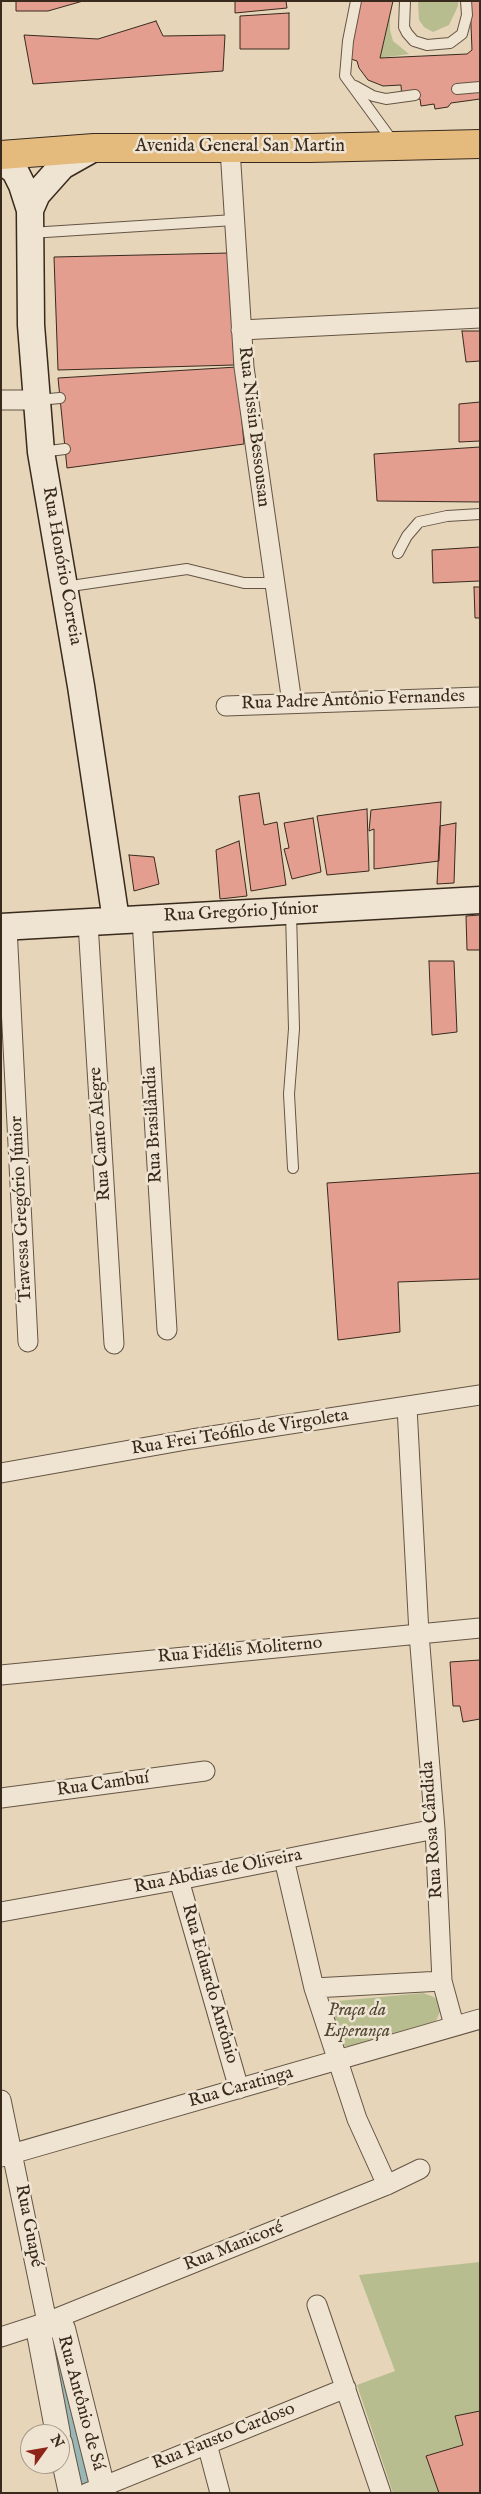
<!DOCTYPE html>
<html>
<head>
<meta charset="utf-8">
<style>
  body { margin:0 }
  #map { position:relative; width:481px; height:2494px; overflow:hidden; background:#e7d5ba; font-family:"IM FELL English",serif }
  canvas { display:block }
  .frame { position:absolute; inset:0; border:2px solid #382a1d; pointer-events:none }
  .north { position:absolute; left:20px; top:2424px; width:50px; height:50px; box-sizing:border-box; background:#efe4d2; border:1px solid #a69a8a; border-radius:50%; rotate:58deg; font-size:14px; font-weight:700; line-height:20px; text-align:center; color:#382a1d }
  .north::after { content:''; display:block; margin:auto; width:18px; height:22px; background:#8f2418; clip-path:polygon(50% 0,100% 100%,50% 72%,0 100%) }
</style>
</head>
<body>
<div id="map">
<canvas width="481" height="2494"></canvas>
<div class="frame"></div>
<div class="north">N</div>
</div>
<script>
const ctx = document.querySelector('canvas').getContext('2d');
ctx.lineJoin = 'round';
function fill(path, color) { ctx.fillStyle = color; ctx.fill(path, 'evenodd'); }
const toPath = rows => new Path2D(rows.map(r => 'M' + r).join(''));
function stroke(path, color, width, dash) { ctx.strokeStyle = color; ctx.lineWidth = width; ctx.lineCap = dash ? 'butt' : 'round'; ctx.setLineDash(dash || []); ctx.stroke(path); }
function write(font, color, halo, rows, align = 'center') {
  ctx.font = font + ' "IM FELL English",serif'; ctx.lineWidth = 5; ctx.setLineDash([]); ctx.textBaseline = 'middle'; ctx.strokeStyle = halo; ctx.fillStyle = color; for (const [text, x, y, turn = 0] of rows) {
    ctx.save(); ctx.translate(x, y); ctx.rotate((+turn || 0) * Math.PI / 180); ctx.textAlign = isNaN(turn) ? turn : align; if (halo) ctx.strokeText(text, 0, 0); ctx.fillText(text, 0, 0); ctx.restore();
  }
}
const green = toPath([
  [418,1,458,1,458,6,449,25,433,32,424,27,419,20],
  [390,16,390,30,393,41,409,54,380,58],
  [423,1993,434,1997,439,2002,441,2009,436,2021,351,2047,342,2046,331,2010,338,2001],
  [480,2262,480,2493,393,2493,357,2385,395,2371,359,2275]
]);
const canal = toPath([
  [53,2340,87,2476]
]);
const building = toPath([
  [16,1,83,1,48,11,16,11,16,1],
  [235,1,286,1,287,8,235,13,235,1],
  [359,1,393,1,380,58,467,54,472,50,470,1,480,1,480,99,451,103,448,107,435,109,434,104,421,106,420,99,402,100,401,85,383,86,368,80,359,68,357,61,348,58,359,1],
  [289,13,289,49,240,49,240,16,289,13],
  [156,21,163,36,225,35,223,71,33,84,24,35,98,39,156,21],
  [230,253,234,365,58,370,54,257,230,253],
  [462,331,480,331,480,361,466,362,462,331],
  [237,367,244,444,67,468,58,378,237,367],
  [480,402,480,441,459,442,459,404,480,402],
  [480,447,480,502,377,501,374,454,480,447],
  [480,547,480,581,433,583,432,550,480,547],
  [474,587,480,587,480,618,475,618,474,587],
  [259,793,264,825,277,822,286,885,251,891,239,796,259,793],
  [441,802,439,861,374,869,374,829,369,831,371,810,441,802],
  [367,809,369,871,327,875,317,816,367,809],
  [313,818,321,872,292,879,284,849,289,848,284,823,313,818],
  [456,823,454,883,437,884,440,826,456,823],
  [239,841,247,896,220,899,216,850,239,841],
  [129,855,154,857,159,884,134,891,129,855],
  [480,915,480,950,467,950,466,916,480,915],
  [429,961,454,961,457,1032,432,1035,429,961],
  [480,1173,480,1279,398,1282,400,1332,338,1340,327,1183,480,1173],
  [480,1660,480,1719,463,1722,460,1706,453,1706,450,1662,480,1660],
  [480,2411,480,2493,439,2493,426,2456,463,2445,455,2416,480,2411]
]);
const service = toPath([
  [356,1,348,41,345,76,394,143],
  [405,1,404,27,407,33,414,41,427,45,450,43,462,34,467,15,466,1],
  [355,86,373,96,386,99,415,95],
  [457,89,480,87],
  [30,233,234,220],
  [38,400,60,398],
  [41,452,65,449],
  [398,553,407,536,419,522,447,516,480,514],
  [64,587,187,569,244,583,274,583],
  [291,912,294,1029,289,1094,293,1168]
]);
const minor = toPath([
  [230,149,244,367,292,703],
  [241,330,480,318],
  [1,400,36,400],
  [226,706,480,697],
  [142,919,167,1330],
  [88,923,114,1344],
  [7,927,28,1342],
  [407,1407,419,1634,435,1829,442,1981,454,2025],
  [1,1473,192,1439,480,1395],
  [1,1675,480,1628],
  [1,1798,205,1771],
  [284,1859,314,1988,357,2119,387,2185],
  [179,1880,239,2089],
  [1,1912,179,1880,435,1829],
  [314,1988,442,1981],
  [1,2100,47,2322],
  [1,2157,480,2019],
  [317,2305,381,2493],
  [1,2337,47,2322,387,2185,420,2169],
  [207,2444,220,2493],
  [87,2493,346,2388]
]);
const tertiary = toPath([
  [58,2434,39,2333,47,2322,63,2329,104,2493],
  [60,2443,71,2493]
]);
const secondary = toPath([
  [94,148,62,166,37,194,30,210,31,325,41,452,81,686,116,920],
  [1,160,15,171,22,185,30,210],
  [1,927,480,900]
]);
const primary = toPath([
  [1,155,94,148,310,148,480,144]
]);
const streetNames = [
  ["Avenida General San Martin",240,147],
  ["Rua Nissin Bessousan",253,427,83],
  ["Rua Honório Correia",61,566,80],
  ["Rua Padre Antônio Fernandes",353,701,-2],
  ["Rua Gregório Júnior",241,913,-3],
  ["Rua Brasilândia",154,1125,-93],
  ["Rua Canto Alegre",101,1134,-94],
  ["Travessa Gregório Júnior",22,1209,-93],
  ["Rua Frei Teófilo de Virgoleta",240,1433,-9],
  ["Rua Fidélis Moliterno",240,1651,-5],
  ["Rua Cambuí",103,1785,-8],
  ["Rua Rosa Cândida",433,1830,-94],
  ["Rua Abdias de Oliveira",218,1872,-11],
  ["Rua Eduardo Antônio",209,1984,74],
  ["Rua Caratinga",241,2088,-16],
  ["Rua Guapé",28,2226,79],
  ["Rua Manicoré",234,2247,-22],
  ["Rua Antônio de Sá",80,2403,75],
  ["Rua Fausto Cardoso",224,2437,-22]
];
const parkNames = [
  ["Praça da",357,2011],
  ["Esperança",357,2032]
];
fill(green, '#b7bd8f');
stroke(canal, '#98b7b6', 20);
fill(building, '#e39e90');
stroke(building, '#382a1d', 1);
stroke(service, '#645544', 12);
stroke(minor, '#645544', 21);
stroke(tertiary, '#645544', 26);
stroke(secondary, '#382a1d', 29);
stroke(primary, '#382a1d', 30);
stroke(service, '#efe4d2', 10);
stroke(minor, '#efe4d2', 19);
stroke(tertiary, '#efe4d2', 24);
stroke(secondary, '#efe4d2', 26);
stroke(primary, '#e4ba7d', 28);
write('18px', '#382a1d', '#efe4d2', streetNames);
write('italic 18px', '#514734', '#efe4d2', parkNames);
</script>
</body>
</html>
